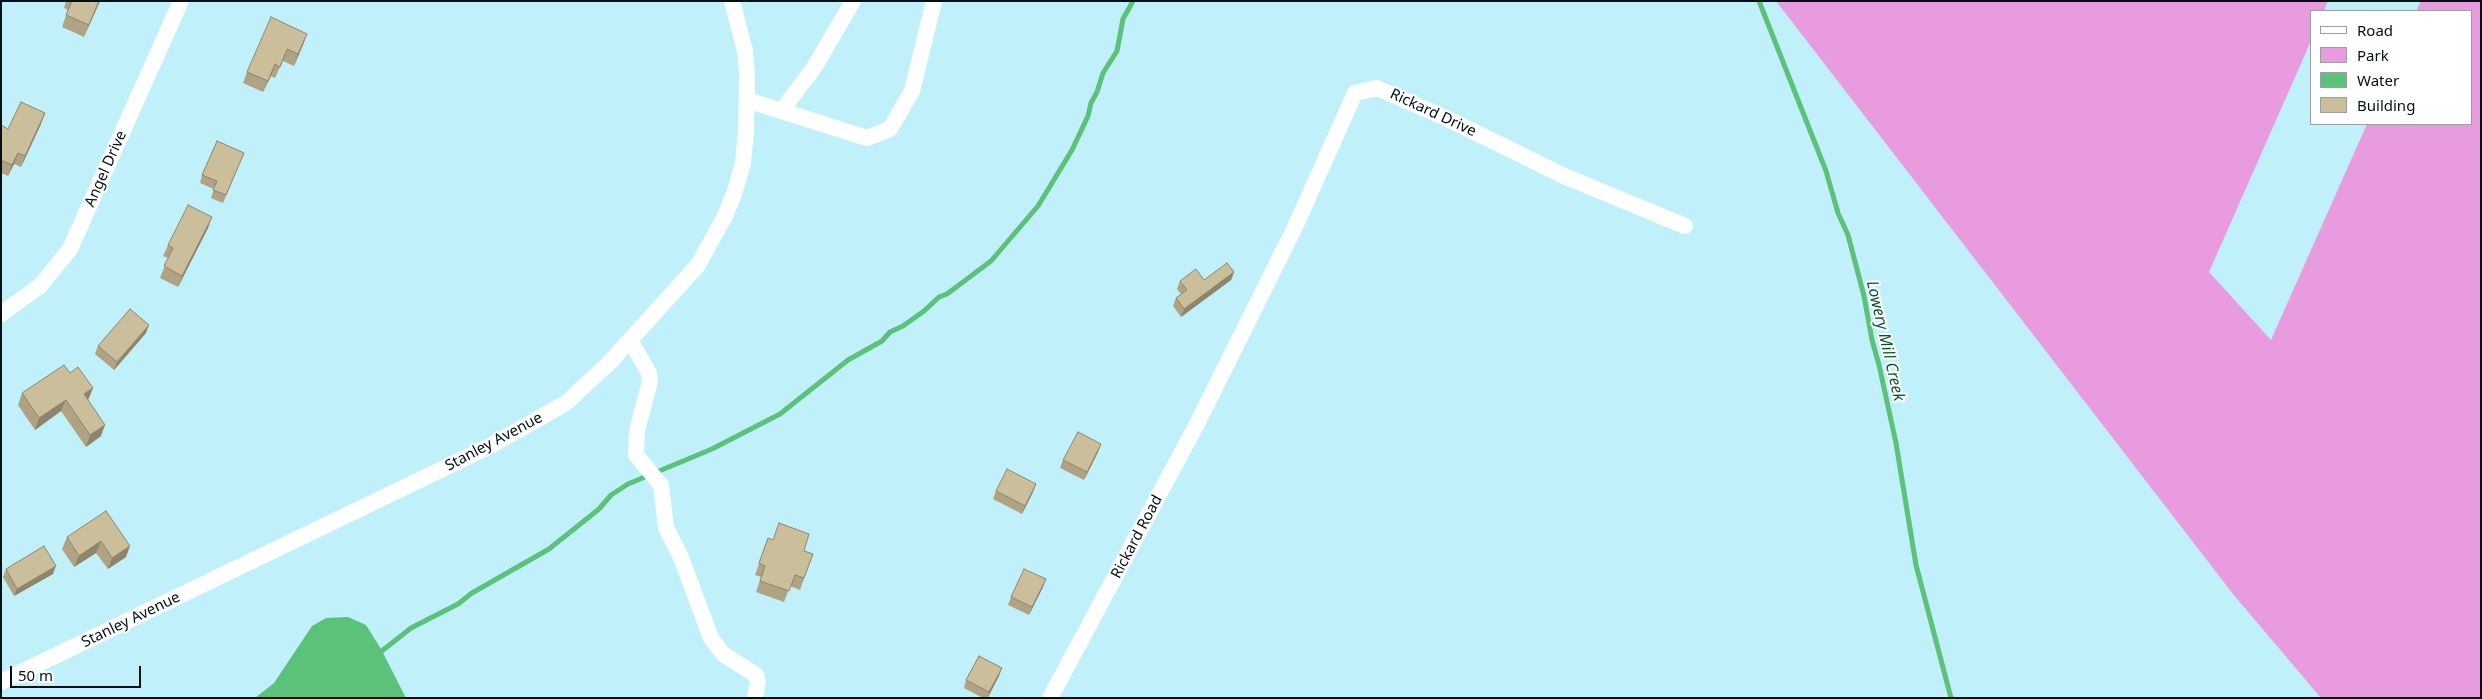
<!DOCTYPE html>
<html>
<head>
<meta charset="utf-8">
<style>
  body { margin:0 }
  #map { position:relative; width:2482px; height:699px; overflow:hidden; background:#c0f0fa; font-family:"Noto Sans",sans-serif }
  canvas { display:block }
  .frame { position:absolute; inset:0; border:2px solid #021115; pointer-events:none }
  .legend { position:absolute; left:2310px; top:10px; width:162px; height:115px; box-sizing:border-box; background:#fff; border:1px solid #9aa0a1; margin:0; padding:6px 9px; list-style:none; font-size:15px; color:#021115 }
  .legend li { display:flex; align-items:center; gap:10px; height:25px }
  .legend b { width:25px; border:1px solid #9aa0a1 }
  .scale { position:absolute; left:10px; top:666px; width:131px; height:22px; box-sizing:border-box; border:2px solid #021115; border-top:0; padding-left:6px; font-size:15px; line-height:18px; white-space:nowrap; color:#021115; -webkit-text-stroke:4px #fff; paint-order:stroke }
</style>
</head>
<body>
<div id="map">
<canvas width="2482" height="699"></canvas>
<div class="frame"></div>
<ul class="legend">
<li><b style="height:6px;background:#fff"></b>Road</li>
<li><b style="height:14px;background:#e99be0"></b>Park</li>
<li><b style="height:14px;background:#5cc179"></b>Water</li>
<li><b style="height:14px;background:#cbbe9a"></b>Building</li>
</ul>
<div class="scale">50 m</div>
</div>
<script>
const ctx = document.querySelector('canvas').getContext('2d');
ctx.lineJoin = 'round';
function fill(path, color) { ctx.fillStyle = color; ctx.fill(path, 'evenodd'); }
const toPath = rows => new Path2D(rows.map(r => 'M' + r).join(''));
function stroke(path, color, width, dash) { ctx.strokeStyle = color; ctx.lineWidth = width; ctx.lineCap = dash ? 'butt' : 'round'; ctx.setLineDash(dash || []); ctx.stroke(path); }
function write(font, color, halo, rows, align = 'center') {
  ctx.font = font + ' "Noto Sans",sans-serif'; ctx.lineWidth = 4; ctx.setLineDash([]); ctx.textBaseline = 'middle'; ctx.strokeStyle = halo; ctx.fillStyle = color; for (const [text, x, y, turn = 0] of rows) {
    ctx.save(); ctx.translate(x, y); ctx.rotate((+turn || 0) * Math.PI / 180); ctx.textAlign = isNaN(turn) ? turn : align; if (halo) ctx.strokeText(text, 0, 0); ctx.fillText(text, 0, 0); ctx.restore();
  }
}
const green = toPath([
  [1776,1,2328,1,2324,11,2311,11,2311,41,2209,272,2271,340,2367,124,2471,124,2471,11,2416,11,2421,1,2481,1,2481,698,2321,698,2233,594]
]);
const water = toPath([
  [348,617,366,625,381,649,406,698,255,698,274,683,312,626,326,618]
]);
const stream = toPath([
  [1759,1,1826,171,1838,213,1848,235,1864,296,1872,340,1879,365,1896,443,1916,565,1951,698],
  [378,654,411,628,458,604,472,593,549,549,599,509,611,495,628,484,712,449,780,414,848,360,882,341,890,332,903,326,924,311,939,297,947,294,991,261,1038,206,1072,150,1088,116,1091,103,1097,92,1103,73,1117,51,1123,19,1133,1]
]);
const minor = toPath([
  [747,100,867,138,890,129,912,91,934,1],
  [782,110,814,68,853,1],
  [1,314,40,286,70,249,181,1],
  [631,342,649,373,650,382,637,430,636,455,661,485,666,528,680,555,711,638,723,654,756,675,758,682,755,698],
  [1,682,490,446,566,403,610,362,698,265,725,216,734,194,743,163,746,131,747,75,745,51,732,1],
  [1050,698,1198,422,1295,227,1355,93,1377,88,1448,119,1564,176,1685,226]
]);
const wall = toPath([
  [66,1,100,1,84,37,62,27,68,10,64,8],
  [307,34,294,66,283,61,275,78,271,76,263,92,243,83,247,72],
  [41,124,21,167,14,164,8,176,1,173,1,125,8,129],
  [244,153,223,203,211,198,214,189,200,183,202,175],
  [208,228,178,287,160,278,168,258,163,256,168,245],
  [1234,272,1231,280,1181,317,1173,306,1176,298,1181,294,1177,289,1180,281,1204,280],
  [146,333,114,370,95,354,98,346],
  [70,373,93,388,88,400,101,436,86,447,61,411,35,430,18,405,22,393],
  [1101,444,1098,452,1084,480,1060,468,1063,460],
  [996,491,1033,492,1022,514,993,499],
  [106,511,126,557,108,569,96,553,74,567,62,549,67,537],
  [768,538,813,554,800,590,790,586,784,602,756,592,761,577,755,575],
  [6,569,53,574,14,596,3,577],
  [1043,587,1029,615,1008,605,1011,597],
  [999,676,988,698,983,698,964,688,966,680]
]);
const shadedWall = toPath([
  [99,1,100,1,84,37],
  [307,34,303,45,294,66,298,54],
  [275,64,271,76,263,92,268,81],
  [45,113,41,124,21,167,25,156],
  [18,153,14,164,8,176,12,165],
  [212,217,208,228,178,287,182,276],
  [1234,272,1231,280,1181,317,1184,309],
  [149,325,146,333,114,370,117,362],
  [93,388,88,400,84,394],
  [66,400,61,411,35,430,39,418],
  [105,425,101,436,86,447,90,435],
  [1101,444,1098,452,1084,480,1087,472],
  [1036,484,1033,492,1022,514,1025,506],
  [101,541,96,553,74,567,79,556],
  [130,546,126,557,108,569,112,558],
  [56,566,53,574,14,596,17,589],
  [1046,579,1043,587,1029,615,1032,607],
  [1002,668,999,676,987,698,989,692]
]);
const building = toPath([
  [72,1,99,1,89,25,66,15,72,1],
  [271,17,307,34,298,54,287,49,280,67,275,64,268,81,247,72,271,17],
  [21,102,45,113,25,156,18,153,12,165,1,160,1,125,8,129,21,102],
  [217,141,244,153,226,195,213,190,217,181,202,175,217,141],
  [188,205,212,217,182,276,164,266,173,248,168,245,188,205],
  [1227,263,1234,272,1184,309,1176,298,1187,290,1180,281,1196,269,1204,280,1227,263],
  [130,309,149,325,117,362,98,346,130,309],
  [64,365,70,373,78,367,93,388,84,394,105,425,90,435,66,400,39,418,22,393,64,365],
  [1078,432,1101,444,1087,472,1063,460,1078,432],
  [1007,469,1036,484,1025,506,996,491,1007,469],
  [106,511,130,546,112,558,101,541,79,556,67,537,106,511],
  [779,523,809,534,804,551,813,554,804,578,795,575,789,591,760,581,765,566,759,563,768,538,773,540,779,523],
  [44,546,56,566,17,589,6,569,44,546],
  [1024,569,1046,579,1032,607,1011,597,1024,569],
  [979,656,1002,668,989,692,966,680,979,656]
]);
const streetNames = [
  ["Rickard Drive",1433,113,25],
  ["Angel Drive",106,169,-66],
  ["Stanley Avenue",494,442,-28],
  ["Rickard Road",1137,537,-62],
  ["Stanley Avenue",131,620,-26]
];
const waterNames = [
  ["Lowery Mill Creek",1885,341,77]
];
fill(green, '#e99be0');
fill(water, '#5cc179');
stroke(stream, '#5cc179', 5);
stroke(minor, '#fff', 16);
fill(wall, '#afa384');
fill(shadedWall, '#8e856c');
fill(building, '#cbbe9a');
stroke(building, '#8e856c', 1);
write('15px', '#021115', '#fff', streetNames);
write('italic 16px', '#075527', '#fff', waterNames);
</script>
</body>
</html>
